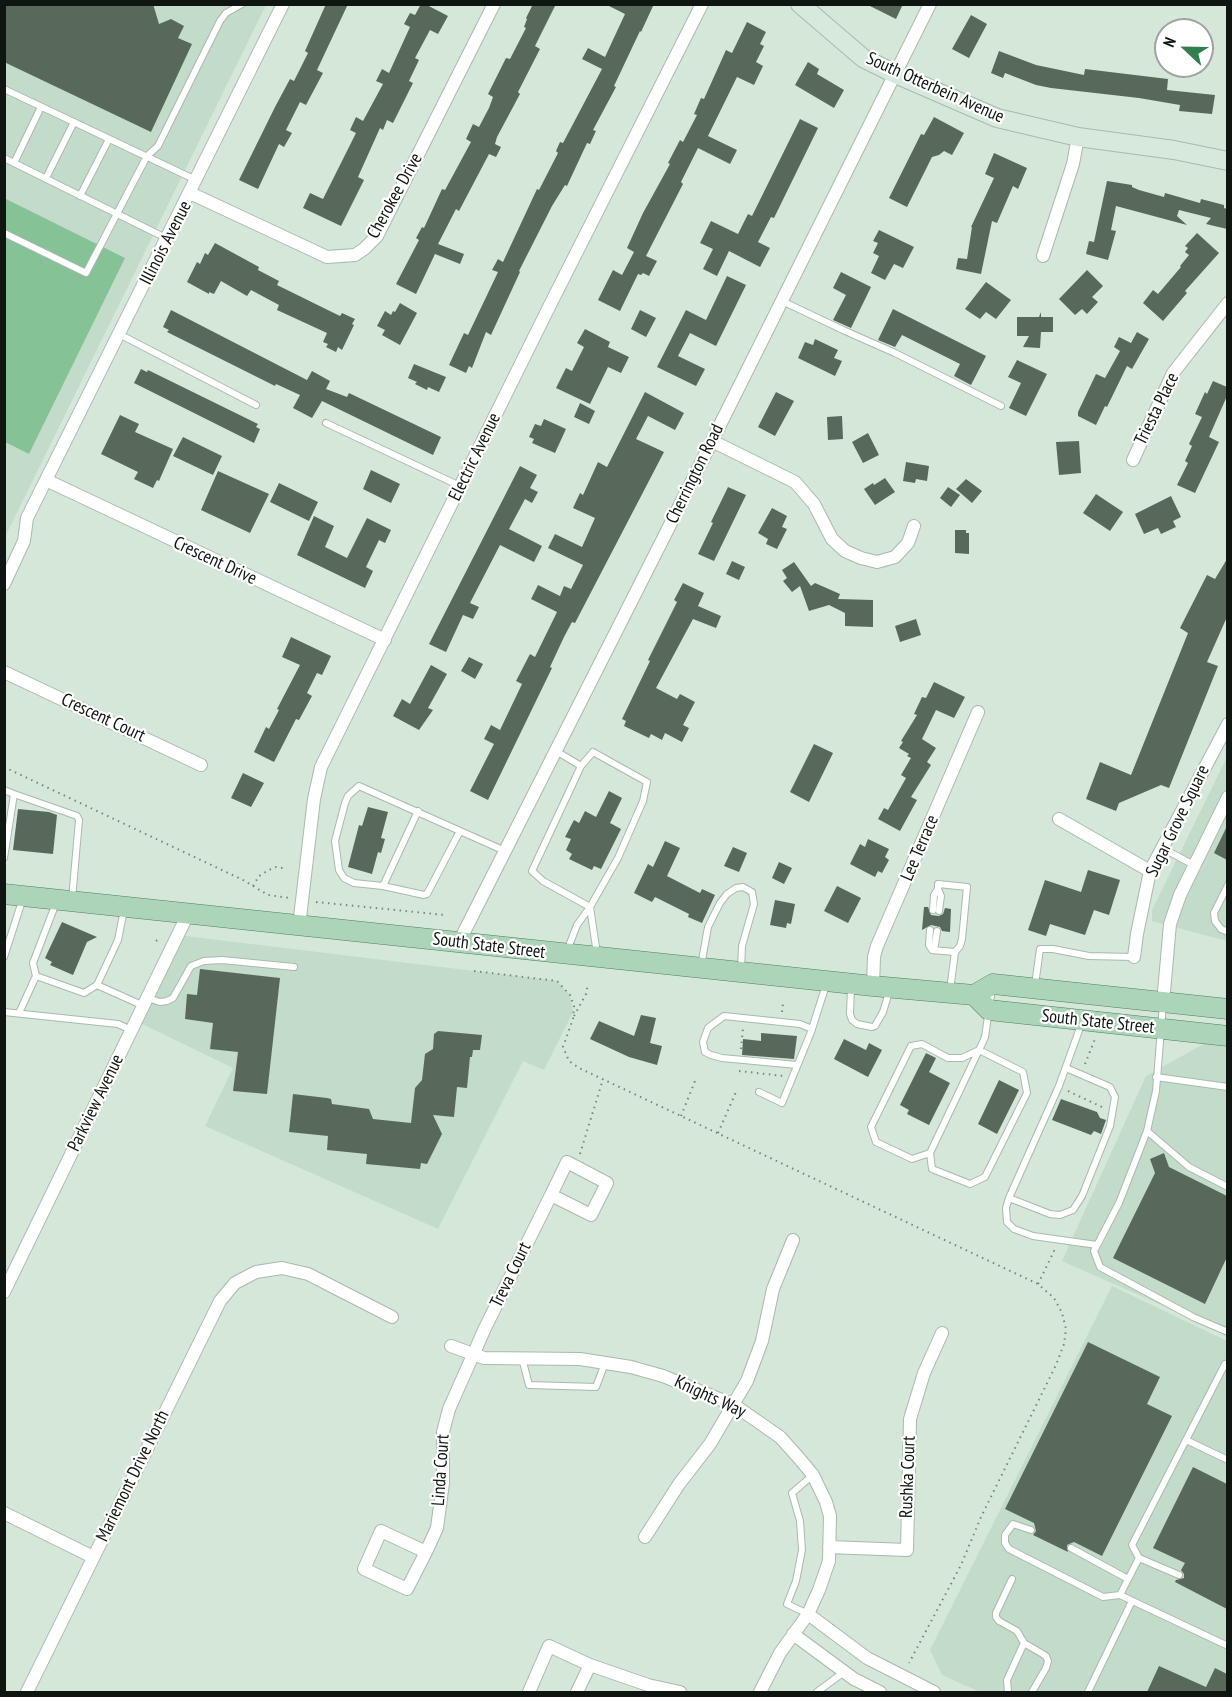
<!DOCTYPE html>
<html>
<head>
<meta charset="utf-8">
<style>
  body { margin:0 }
  #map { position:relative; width:1232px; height:1697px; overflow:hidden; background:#d4e7d9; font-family:"PT Sans Narrow",sans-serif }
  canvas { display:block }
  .frame { position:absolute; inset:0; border:6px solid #0f1611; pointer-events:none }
  .north { position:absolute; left:1154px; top:18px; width:60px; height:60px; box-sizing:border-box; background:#fff; border:2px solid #9fa2a0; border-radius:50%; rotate:292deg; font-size:16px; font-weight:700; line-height:24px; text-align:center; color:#0f1611 }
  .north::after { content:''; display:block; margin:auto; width:21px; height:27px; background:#317f4f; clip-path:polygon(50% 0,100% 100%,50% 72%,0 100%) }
</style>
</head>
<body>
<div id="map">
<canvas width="1232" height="1697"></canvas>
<div class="frame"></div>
<div class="north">N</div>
</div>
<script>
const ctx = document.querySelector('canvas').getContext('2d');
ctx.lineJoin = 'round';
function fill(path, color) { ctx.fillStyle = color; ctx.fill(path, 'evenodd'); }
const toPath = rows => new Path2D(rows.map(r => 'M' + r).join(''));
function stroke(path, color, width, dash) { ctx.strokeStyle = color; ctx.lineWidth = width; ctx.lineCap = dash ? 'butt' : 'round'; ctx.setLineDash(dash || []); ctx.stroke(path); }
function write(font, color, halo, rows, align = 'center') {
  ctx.font = font + ' "PT Sans Narrow",sans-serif'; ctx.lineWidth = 4.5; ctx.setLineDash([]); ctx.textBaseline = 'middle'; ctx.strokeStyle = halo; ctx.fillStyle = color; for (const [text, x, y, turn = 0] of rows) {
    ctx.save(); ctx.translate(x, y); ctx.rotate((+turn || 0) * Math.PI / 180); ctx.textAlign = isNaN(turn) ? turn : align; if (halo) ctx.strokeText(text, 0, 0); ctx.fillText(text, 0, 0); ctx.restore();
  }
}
const built = toPath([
  [5,5,266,5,5,537],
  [1227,757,1227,941,1152,921,1152,910],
  [177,935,557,981,570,995,573,1012,544,1070,523,1061,438,1229,205,1126,233,1068,136,1021],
  [1227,1031,1227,1334,1062,1261,1146,1076],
  [1112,1286,1227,1341,1227,1692,980,1692,942,1675,930,1650]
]);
const green = toPath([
  [4,198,125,258,29,454,5,442]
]);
const building = toPath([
  [4,4,153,4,159,24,171,19,184,26,178,38,192,44,151,132,4,62],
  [326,4,348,4,317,70,323,73,306,105,300,102,286,130,292,133,284,147,279,144,258,189,239,180,275,107,290,79,294,81,308,53,305,51],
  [421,4,425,4,448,16,438,34,430,30,415,58,419,60,409,81,413,83,393,123,387,120,383,130,380,128,358,177,364,180,341,226,303,208,310,193,323,199,356,133,350,130,356,117,363,121,383,84,376,81,382,69,389,73,410,27,404,24,410,13,415,15],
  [533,4,556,4,535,46,540,49,518,92,520,94,497,137,495,144,501,147,496,157,489,154,459,211,456,209,438,244,464,254,460,264,435,254,416,294,396,284,418,242,419,240,416,238,422,227,424,228,442,189,445,190,471,142,466,139,473,124,479,127,489,108,493,97,488,94,506,58,510,59,526,28,524,27,527,19,526,18],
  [605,4,654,4,641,32,640,31,614,86,616,87,593,130,596,131,590,144,587,143,567,186,565,185,552,206,519,271,520,272,491,335,486,332,472,368,469,366,466,373,449,365,464,333,468,335,498,272,492,270,498,259,503,262,537,189,539,190,558,153,556,151,560,142,563,143,602,69,582,59,588,48,605,57,625,14],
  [866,4,903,4,896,19],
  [971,15,987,24,969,58,952,49],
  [747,22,766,32,760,44,764,46,756,62,763,66,754,85,737,77,708,136,737,150,730,164,698,148,681,182,683,184,646,256,657,261,649,276,643,273,641,275,638,274,620,311,598,300,613,270,622,275,634,252,627,248,643,213,670,164,668,163,680,140,683,142,697,115,694,114,701,98,704,99,726,50,732,53],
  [999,51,1036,65,1084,75,1085,69,1168,79,1167,90,1215,95,1212,114,1179,111,1180,105,1139,98,1051,88,1036,85,1005,73,1003,78,991,73],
  [808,62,819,69,817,74,844,90,834,108,795,85],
  [934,117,964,133,952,155,944,151,939,155,932,157,907,207,889,198,921,134,924,135],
  [800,119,818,128,774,218,771,217,758,242,770,248,760,267,729,251,717,276,703,269,713,249,700,243,711,221,738,234,748,214,752,216],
  [994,153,1027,168,1018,189,1013,186,997,223,992,221,981,274,956,269,958,258,967,259,972,227,971,227,994,178,985,174],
  [1107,181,1132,185,1132,187,1139,190,1164,197,1165,193,1200,203,1201,199,1224,205,1224,208,1227,209,1227,229,1206,224,1211,218,1179,210,1177,216,1187,225,1116,206,1111,230,1116,231,1108,260,1086,254,1089,241,1094,242],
  [879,230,914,247,903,268,894,264,885,280,871,273,879,256,873,253,878,243,873,241],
  [1197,233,1219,253,1185,291,1187,293,1163,321,1143,303,1153,290,1158,294,1181,267,1180,266,1189,255,1185,252,1188,248,1185,246],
  [215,243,259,267,258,270,279,281,277,285,340,316,342,313,355,319,352,324,354,325,342,350,338,347,336,352,326,347,328,344,323,342,327,333,277,310,279,305,251,290,247,296,221,281,214,294,209,292,209,294,187,282,197,262,200,264,205,253,208,255],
  [1087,270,1103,286,1092,297,1098,302,1087,314,1082,309,1075,315,1059,299],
  [841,272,871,287,851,328,833,320,846,295,833,288],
  [727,276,746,285,716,346,690,333,678,356,705,369,696,386,657,367,686,310,706,320],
  [986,282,1011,300,996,319,986,312,980,319,965,309],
  [400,303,417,313,400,345,382,335,385,330,377,326,385,311,391,315,393,311,395,312],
  [893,309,986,356,971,385,954,376,960,364,902,335,895,347,878,340],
  [171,310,307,380,312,371,330,381,326,389,347,397,349,393,441,437,433,455,322,401,312,418,293,408,300,395,276,384,275,386,167,332,169,330,163,327],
  [640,310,656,318,646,337,631,329],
  [1041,312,1041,317,1053,317,1053,332,1041,332,1040,348,1023,347,1029,336,1017,336,1017,317,1039,317],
  [585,329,610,342,608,347,629,357,621,373,608,367,590,404,556,388,566,368,572,371,584,347,577,343],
  [1137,332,1149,339,1132,369,1127,366,1107,407,1105,406,1096,425,1078,416,1078,412,1096,374,1105,378,1120,351,1114,347,1119,337,1131,343],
  [815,339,838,350,834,358,842,361,835,376,798,358,805,342,813,345],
  [1017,360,1047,374,1026,416,1009,408,1021,383,1008,377],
  [414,364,446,377,439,392,428,387,427,390,415,384,417,382,408,378],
  [141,369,147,372,148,370,258,424,256,427,260,429,254,443,134,383],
  [1213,381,1227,387,1227,396,1209,437,1219,442,1195,493,1177,485,1188,463,1185,461,1192,446,1189,444,1202,417,1195,414,1205,392,1207,394],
  [645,392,684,413,675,430,648,416,636,439,664,452,575,623,572,622,564,637,550,667,552,668,488,800,470,791,494,744,484,739,491,725,500,730,522,684,516,681,530,654,535,657,557,612,531,599,538,585,560,596,564,586,571,589,583,565,548,548,555,534,582,547,595,518,573,508,580,493,583,495,598,462,607,467],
  [776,392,794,401,775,436,758,427],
  [580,403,595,411,589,424,574,417],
  [120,415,139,424,135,432,173,449,159,481,157,480,153,488,134,479,138,472,101,454],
  [842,416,843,439,828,440,827,417],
  [544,419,566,429,555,453,532,443,534,439,529,437,535,424,541,426],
  [868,433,879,455,863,463,852,442],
  [183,437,222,456,213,475,173,456],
  [1079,441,1081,473,1059,475,1056,442],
  [906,462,929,466,927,481,916,479,915,483,903,481],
  [520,466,537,475,530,488,538,492,532,503,525,499,509,529,542,546,534,562,500,545,470,603,479,607,473,619,463,615,446,652,429,644],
  [371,470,400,484,391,503,363,489],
  [218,471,269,494,250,533,201,510],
  [885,478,895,492,875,505,864,489,873,483,874,485],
  [966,479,982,491,972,503,956,489],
  [279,483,318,502,309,521,270,502],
  [728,487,746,495,714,561,698,554,713,523,711,522],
  [948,487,960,495,951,507,940,498],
  [1096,494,1123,512,1110,531,1083,513],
  [1171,496,1181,517,1173,521,1176,527,1161,534,1158,528,1144,534,1135,514],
  [772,508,787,516,782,527,787,529,777,549,766,544,768,539,758,533],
  [314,516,334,526,325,547,347,558,367,518,391,530,385,543,379,540,366,567,373,571,365,588,297,555],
  [955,530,966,530,966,533,969,533,969,554,955,553],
  [1227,559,1227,617,1207,662,1218,666,1169,788,1161,785,1119,803,1116,811,1086,799,1100,762,1131,775,1188,633,1180,628,1207,575,1215,579],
  [732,561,745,567,739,580,726,574],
  [794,562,811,586,815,583,840,594,838,599,873,600,873,627,845,626,845,613,829,605,809,611,800,586,792,592,783,581,787,578,782,570],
  [683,583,704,593,698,606,721,616,716,628,693,619,656,688,677,699,680,694,695,702,683,725,689,728,682,742,665,733,662,740,651,734,649,738,624,726,626,721,622,719,650,661,648,660,677,602,674,600],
  [916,619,921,635,900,642,895,626],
  [291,637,331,656,322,675,317,673,307,693,312,696,299,720,296,719,274,762,254,752,266,727,269,729,279,710,277,709,300,665,282,657],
  [469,657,483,664,475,679,461,671],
  [431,665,447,674,428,708,433,710,419,730,393,716,402,699,410,704],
  [934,682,965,697,954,718,936,710,922,739,936,748,927,762,931,765,911,797,917,800,900,831,878,819,884,808,888,810,906,778,901,775,911,758,907,756,909,754,899,748,903,742,901,741,917,715,914,714,922,697,926,698],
  [814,744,833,753,809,802,790,792],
  [243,773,264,783,251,807,231,798],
  [609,791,622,798,610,823,621,829,601,869,594,866,592,870,569,859,572,854,566,850,571,839,565,837,574,820,579,823,585,811,596,817],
  [368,807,388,812,381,838,385,839,381,853,378,852,372,874,348,867,359,825,362,826],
  [18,809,49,812,57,815,53,854,13,850],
  [1227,826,1227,860,1214,853],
  [868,839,889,849,885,857,889,860,882,873,878,871,875,877,850,864,860,844,865,847],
  [665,841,680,848,667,876,700,893,702,889,715,895,702,923,688,917,689,914,655,897,652,902,634,893,648,864,653,867],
  [733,847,747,853,739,872,724,866],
  [779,862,792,868,784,884,772,878],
  [1088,870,1120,880,1109,915,1094,910,1085,935,1050,924,1046,936,1028,930,1045,880,1081,892],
  [837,886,861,898,848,923,824,911],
  [775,900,795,904,791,924,787,923,786,928,770,925],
  [924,907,928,907,931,915,939,916,943,914,945,908,951,909,950,932,942,931,940,927,931,925,922,930],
  [62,922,97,937,87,942,73,975,50,965,52,962,45,958],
  [200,969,280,978,267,1094,233,1091,238,1052,210,1049,213,1023,185,1019,187,994,197,995],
  [641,1015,656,1018,650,1043,662,1046,657,1065,629,1057,590,1039,599,1021,634,1036],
  [438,1031,482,1035,480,1050,473,1050,472,1057,470,1057,467,1088,457,1087,454,1117,433,1115,442,1134,427,1164,421,1163,420,1169,366,1164,367,1154,327,1150,328,1136,289,1132,293,1094,327,1098,331,1099,332,1104,369,1109,373,1119,411,1123,415,1088,422,1080,425,1054,433,1049,434,1034],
  [761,1033,797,1036,794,1059,742,1055,743,1039,761,1041],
  [844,1039,866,1050,869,1043,882,1050,868,1077,834,1059],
  [926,1053,936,1058,929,1072,950,1083,929,1125,907,1114,909,1110,900,1105],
  [999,1080,1019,1090,997,1134,978,1124],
  [1061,1099,1097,1112,1100,1118,1106,1120,1101,1134,1094,1131,1091,1135,1052,1120],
  [1164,1153,1169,1167,1227,1196,1227,1257,1205,1304,1113,1258,1155,1173,1150,1159],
  [1088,1342,1160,1377,1147,1404,1172,1416,1102,1556,1074,1542,1067,1545,1068,1552,1033,1535,1036,1531,1034,1523,1005,1509],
  [1193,1467,1227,1484,1227,1609,1175,1582,1176,1580,1184,1578,1184,1574,1181,1570,1185,1563,1153,1548],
  [1159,1666,1206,1687,1215,1668,1227,1674,1227,1692,1147,1692]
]);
const path = toPath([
  [4,767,243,880,268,895,290,898],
  [253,886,259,876,269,870,276,867,283,868],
  [316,902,445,915],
  [156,941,158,939],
  [474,971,557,981,570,995,574,1006,573,1019,563,1047,569,1061,579,1068,1038,1284,1054,1298,1062,1313,1066,1329,1064,1344,1056,1365,981,1517,961,1565,909,1663],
  [782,1012,783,1003],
  [574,1016,586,994,588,984],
  [741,1049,743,1028],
  [1085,1064,1095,1039],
  [739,1071,784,1076],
  [1068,1091,1104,1108],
  [681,1116,695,1081],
  [718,1133,736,1092],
  [580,1154,603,1079],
  [1038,1284,1055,1249]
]);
const lane = toPath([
  [4,89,196,180],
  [4,158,168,239],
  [14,163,41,107],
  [46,178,74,122],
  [80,196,109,139],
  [4,233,86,273,147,156,158,146,220,21,226,13,242,4],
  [782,301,843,330,895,353,1001,406],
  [119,334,256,405],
  [326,423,460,486],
  [556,751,581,766],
  [593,752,647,782,643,801,618,858,590,907,543,881,532,871,581,766,593,752],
  [4,790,14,794,4,858],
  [14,794,77,816,79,820,72,899],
  [418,811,383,886,424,895,427,894,460,831],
  [1162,848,1194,865],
  [1228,885,1214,913,1215,921,1221,929,1228,932],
  [383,886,354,883,344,878,339,870,335,841,345,803,348,796,359,786,505,851],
  [938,889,941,896,939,911],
  [56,903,33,963,36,976,84,993,97,985],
  [124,910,118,940,97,985,144,1006],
  [933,910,934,895,938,889,938,884,967,887,962,939,960,946,955,952,950,990],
  [930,930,929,945,932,950,955,952],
  [932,947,935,945,937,931],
  [567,951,577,925,590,907,597,954],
  [4,957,23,898],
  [701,966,708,927,720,903,727,894,736,888,743,887,752,892,754,904,742,946,741,969],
  [1035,985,1040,949,1053,949,1089,956,1134,957],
  [851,987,850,1014,852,1020,857,1024,872,1027,875,1026,883,1012,889,992],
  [148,998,160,1002,167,1001,173,998,191,966,204,961,222,960,294,967],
  [1163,1004,1156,1091,1147,1131,1189,1167,1228,1187],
  [4,1012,118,1024,131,1030],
  [19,1013,36,976],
  [1082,1022,1059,1086,1009,1198,1006,1208,1007,1222,1014,1229,1033,1236,1097,1245],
  [797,1065,722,1058,711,1055,705,1052,703,1042,708,1028,724,1016,800,1024,812,1029],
  [1156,1077,1228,1087],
  [759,1092,782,1103,811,1032,826,985],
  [1147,1131,1119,1203,1094,1251,1100,1267,1193,1317,1228,1332],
  [930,1153,912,1159,876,1142,871,1127,911,1046,922,1044,948,1058,962,1058,979,1050,1023,1072,1027,1093,985,1177,970,1184,932,1169,930,1153,979,1050,981,1046,985,1037,992,989],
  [1009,1198,1050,1214,1060,1215,1073,1210,1082,1196,1110,1126,1115,1097,1110,1087,1066,1068],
  [522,1358,529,1385,596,1387,605,1363],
  [1186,1440,1228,1460],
  [1031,1530,1013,1524,1005,1535,1005,1543,1009,1549,1103,1597,1120,1595,1228,1646],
  [1071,1548,1128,1579],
  [1139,1558,1179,1575],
  [1012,1579,996,1613,996,1617,999,1621,1017,1631,1024,1643],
  [1120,1595,1139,1558,1132,1545,1225,1364],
  [808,1614,787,1604,796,1581,802,1550,800,1521,792,1493,813,1475],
  [817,1692,844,1672],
  [1008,1692,1007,1680,1024,1643,1046,1656,1048,1661,1046,1668,1032,1692],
  [1088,1692,1132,1601]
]);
const street = toPath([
  [190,193,327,257,355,255,364,249,377,236,494,4],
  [1043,256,1073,164,1078,137],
  [712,441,795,482,814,504,832,539,845,551,861,558,877,562,895,557,908,543,914,526],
  [1133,460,1173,373,1228,303],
  [46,480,385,640],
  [4,584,24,541,27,518,283,4],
  [4,672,201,765],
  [1059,819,1150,871],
  [299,926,314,799,321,767,549,307,702,4],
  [459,942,675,515,930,4],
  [1134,957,1137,934,1150,871,1228,724],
  [873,986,874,957,877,946,978,712],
  [1163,1003,1170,924,1180,895,1228,797],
  [567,1162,607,1183,591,1215,551,1195,567,1162],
  [4,1292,188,914],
  [451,1346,484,1358,580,1359,631,1367,663,1376,734,1405,780,1437,798,1457,813,1475,826,1502,830,1516,829,1561,819,1590,808,1614,780,1653,760,1692],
  [4,1513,93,1557],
  [381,1531,426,1552,407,1589,364,1569,381,1531],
  [645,1537,679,1484,710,1444,747,1381,762,1341,773,1289,793,1240],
  [829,1547,907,1550,910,1419,924,1373,942,1333],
  [426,1552,437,1528,443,1483,443,1432,449,1409,485,1328,551,1195],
  [808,1614,867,1658,934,1692],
  [793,1634,854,1679,880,1692],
  [590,1665,648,1685,680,1692],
  [27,1692,220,1301,235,1283,256,1272,282,1268,308,1274,392,1317],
  [529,1692,549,1646,590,1665,577,1692]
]);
const secondary = toPath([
  [800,4,863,58,891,72,997,118,1078,137,1174,150,1228,161]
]);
const primary = toPath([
  [4,894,873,986,974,995,993,984,1228,1009],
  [974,995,989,1010,1228,1036]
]);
const streetNames = [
  ["South Otterbein Avenue",935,88,24],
  ["Cherokee Drive",395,196,-61],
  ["Illinois Avenue",166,243,-63],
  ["Triesta Place",1157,409,-64],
  ["Electric Avenue",475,457,-64],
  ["Cherrington Road",695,474,-64],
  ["Crescent Drive",215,561,25],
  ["Crescent Court",103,718,25],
  ["Sugar Grove Square",1178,821,-64],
  ["Lee Terrace",920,848,-67],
  ["South State Street",489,946,7],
  ["South State Street",1098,1022,6],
  ["Parkview Avenue",96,1103,-64],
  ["Treva Court",511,1275,-64],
  ["Knights Way",710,1397,25],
  ["Linda Court",441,1470,-86],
  ["Mariemont Drive North",133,1476,-64],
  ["Rushka Court",908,1477,-88]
];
fill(built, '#c3dcc9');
fill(green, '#85c397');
fill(building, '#58695c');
stroke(lane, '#a9baad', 8);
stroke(street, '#a9baad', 14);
stroke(secondary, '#a9baad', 20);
stroke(primary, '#517f5f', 21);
stroke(path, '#78867c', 2, [1.5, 4.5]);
stroke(lane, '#fff', 6);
stroke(street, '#fff', 12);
stroke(secondary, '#d6e9dc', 18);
stroke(primary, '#acd4b8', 20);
write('18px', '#0f1611', '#fff', streetNames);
</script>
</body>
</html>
